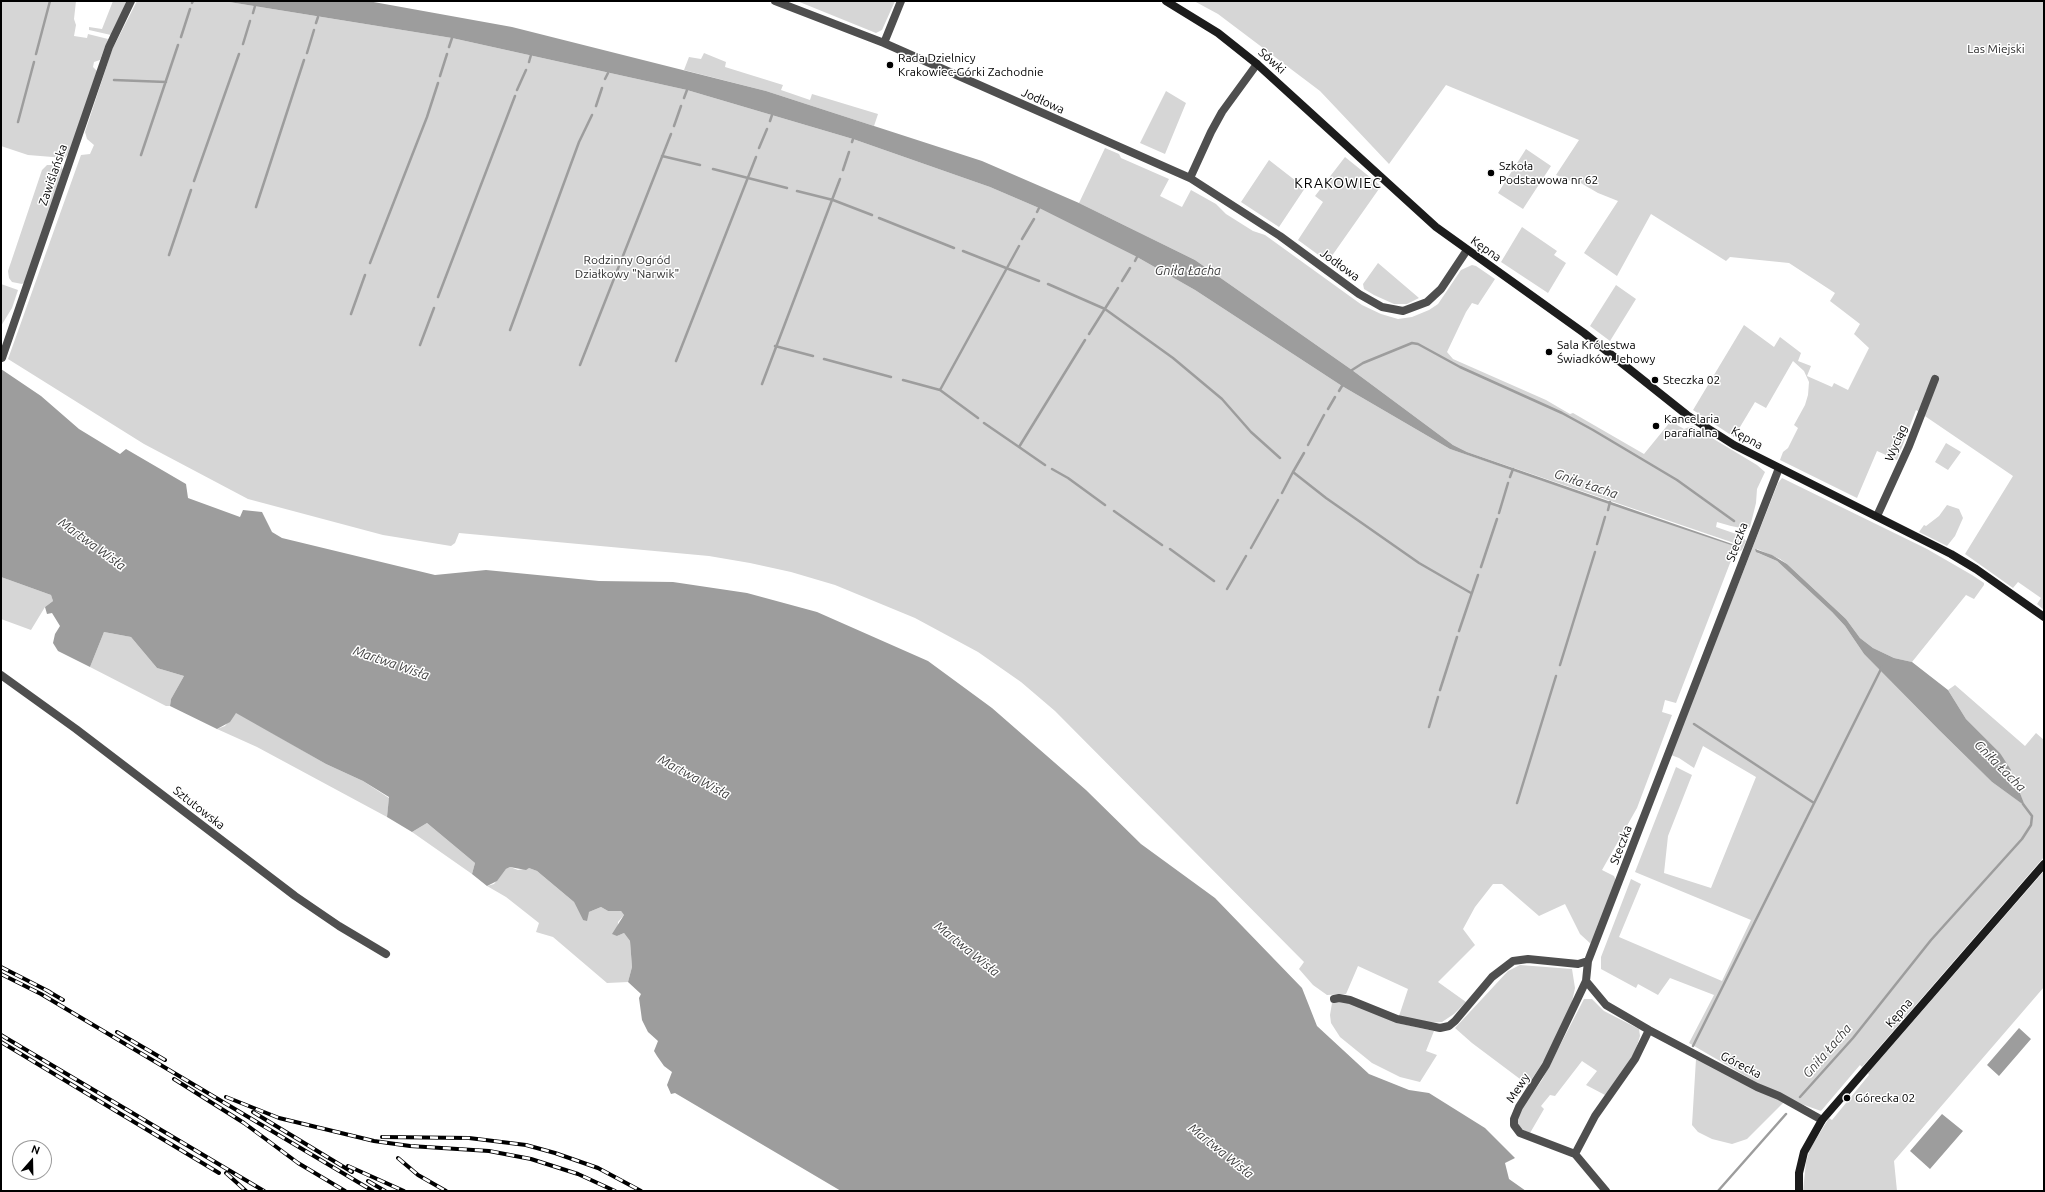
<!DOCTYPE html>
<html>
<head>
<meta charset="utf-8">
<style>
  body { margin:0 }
  #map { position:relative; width:2045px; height:1192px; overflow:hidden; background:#fff; font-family:Ubuntu,sans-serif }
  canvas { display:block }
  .frame { position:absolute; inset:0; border:2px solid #000; pointer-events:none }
  .north { position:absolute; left:12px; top:1140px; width:40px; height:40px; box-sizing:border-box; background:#fff; border:1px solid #999; border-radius:50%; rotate:20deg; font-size:11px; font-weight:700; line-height:16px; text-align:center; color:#000 }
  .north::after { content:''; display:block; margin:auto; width:14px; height:18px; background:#000; clip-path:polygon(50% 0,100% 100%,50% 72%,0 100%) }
</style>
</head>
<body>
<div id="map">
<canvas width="2045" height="1192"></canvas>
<div class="frame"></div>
<div class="north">N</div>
</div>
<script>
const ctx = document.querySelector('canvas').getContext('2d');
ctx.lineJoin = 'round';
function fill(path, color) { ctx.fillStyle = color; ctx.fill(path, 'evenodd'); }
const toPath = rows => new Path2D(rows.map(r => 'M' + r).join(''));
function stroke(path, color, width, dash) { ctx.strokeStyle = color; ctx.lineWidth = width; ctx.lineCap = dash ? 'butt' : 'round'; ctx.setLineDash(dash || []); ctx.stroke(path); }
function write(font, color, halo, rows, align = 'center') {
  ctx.font = font + ' Ubuntu,sans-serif'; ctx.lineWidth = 3; ctx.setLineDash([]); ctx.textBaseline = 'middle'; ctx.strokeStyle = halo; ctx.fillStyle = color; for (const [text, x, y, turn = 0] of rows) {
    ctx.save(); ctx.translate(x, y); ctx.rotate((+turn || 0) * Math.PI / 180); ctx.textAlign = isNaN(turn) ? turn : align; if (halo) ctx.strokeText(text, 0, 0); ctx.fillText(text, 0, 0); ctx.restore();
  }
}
const green = toPath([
  [1,1,76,1,74,19,76,25,74,36,87,38,88,34,108,39,100,60,94,62,93,67,97,71,69,153,65,158,28,155,1,146],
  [113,1,127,1,111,35,89,30,89,27,102,29],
  [137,1,223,1,452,38,687,90,853,139,990,187,1039,208,1137,257,1195,290,1342,386,1450,449,1738,547,1738,544,1734,543,1467,452,1453,445,1352,370,1195,260,1079,203,1105,148,1119,154,1121,158,1169,179,1160,196,1182,207,1191,190,1216,204,1226,214,1253,231,1265,235,1362,305,1381,314,1398,319,1412,317,1429,310,1438,304,1461,270,1472,265,1476,266,1495,279,1478,305,1472,303,1466,312,1447,352,1453,359,1546,400,1570,414,1573,413,1644,454,1675,416,1677,425,1684,429,1692,426,1757,465,1765,472,1757,489,1756,503,1750,527,1746,529,1731,526,1717,522,1716,527,1742,536,1746,541,1742,550,1738,552,1732,558,1676,703,1665,700,1662,712,1672,715,1637,808,1602,870,1614,876,1616,881,1592,945,1580,934,1565,904,1539,916,1502,884,1493,884,1475,907,1463,929,1475,945,1438,982,1466,1002,1454,1014,1442,1022,1426,1023,1399,1016,1408,989,1358,966,1346,994,1327,995,1313,985,1299,969,1304,962,1055,711,1021,682,978,652,915,618,835,585,791,572,750,563,709,556,459,533,455,543,451,546,383,535,248,499,144,444,8,359,81,155,90,154,94,145,87,139,85,132,112,50],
  [797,1,895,1,882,30,876,33],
  [1194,1,2044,1,2044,610,2037,604,2041,598,2018,582,2013,588,1965,554,2013,476,1916,410,1897,460,1877,451,1857,498,1780,460,1783,452,1788,448,1798,428,1794,425,1805,405,1808,395,1809,382,1804,371,1793,361,1766,408,1755,402,1734,437,1693,410,1744,325,1774,347,1780,337,1801,353,1798,361,1811,366,1807,376,1832,387,1834,383,1848,390,1869,348,1854,334,1860,324,1830,301,1835,293,1789,263,1730,257,1726,261,1651,214,1617,276,1584,253,1618,201,1598,193,1579,182,1573,182,1556,175,1579,140,1446,85,1389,164,1320,91,1218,14],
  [704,53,726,62,725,67,783,85,781,90,810,100,812,94,878,114,874,126,766,91,684,70,689,57,701,59],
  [1166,91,1186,103,1165,154,1140,143],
  [1526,149,1551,166,1523,209,1498,193],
  [1345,157,1381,186,1329,260,1324,259,1298,240,1323,202,1315,196],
  [1269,160,1305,188,1279,227,1241,202],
  [47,165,61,165,63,170,25,282,22,284,12,282,9,278,8,271,42,170],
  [1522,227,1557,251,1554,255,1566,263,1548,293,1501,262],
  [1378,263,1419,298,1407,304,1394,304,1374,295,1364,289,1363,284],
  [1,284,18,290,12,308,1,326],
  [1616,285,1636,299,1610,341,1590,326],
  [1946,443,1961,452,1948,470,1935,462],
  [1782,478,1927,549,1972,575,1984,583,1984,585,1974,599,1966,595,1912,662,1894,658,1873,648,1860,638,1846,619,1787,564,1780,559,1757,549,1758,553,1777,561,1832,612,1845,626,1864,654,1939,730,1992,782,2024,805,2020,793,2010,786,2012,780,2000,753,1966,719,1948,690,1955,685,2025,746,2036,733,2044,740,2044,857,1862,1067,1860,1065,1821,1111,1793,1101,1761,1085,1689,1043,1714,995,1670,978,1658,995,1638,984,1636,988,1601,969,1601,957,1631,879,1641,884,1619,937,1722,981,1751,920,1635,872,1676,767,1692,775,1668,836,1664,873,1711,888,1756,777,1703,746,1694,768,1679,758,1671,755,1778,483],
  [1947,505,1959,509,1963,518,1955,536,1947,546,1919,532,1924,525,1926,526,1939,516],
  [1,577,51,595,53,601,45,607,31,630,1,619],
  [104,632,131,637,157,668,184,676,171,699,170,706,166,706,90,667],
  [236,712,326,764,363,781,389,798,387,817,257,747,217,729,225,726],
  [427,823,475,863,472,874,412,832],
  [510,867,518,870,529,868,537,871,574,902,583,920,589,912,601,907,608,911,621,911,624,915,618,922,617,936,624,933,630,941,632,967,628,982,607,983,553,937,536,932,539,923,506,897,487,886,494,884,506,869],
  [2044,871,2044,987,1894,1161,1897,1191,1803,1191,1806,1162,1810,1149,1829,1118,1832,1120,1869,1075,1868,1073],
  [1520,965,1572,969,1575,988,1571,1006,1556,1042,1528,1085,1472,1043,1455,1028,1508,971],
  [1584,999,1592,999,1604,1011,1639,1029,1640,1036,1636,1049,1628,1065,1605,1095,1586,1085,1597,1071,1582,1061,1555,1096,1550,1095,1541,1106,1544,1109,1530,1133,1519,1128,1517,1120,1521,1109,1542,1080],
  [1344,1000,1397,1023,1434,1031,1426,1051,1437,1055,1420,1082,1400,1077,1372,1063,1340,1037,1331,1023,1330,1015,1332,1003],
  [1696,1059,1784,1102,1747,1139,1732,1144,1712,1139,1698,1132,1692,1125]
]);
const water = toPath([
  [223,1,368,1,512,27,766,91,982,161,1079,203,1195,260,1352,370,1453,445,1467,452,1738,546,1737,547,1632,512,1450,449,1342,386,1195,290,1137,257,1039,208,990,187,853,139,687,90,452,38],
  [1,369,41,396,79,429,120,454,126,449,186,484,188,498,240,517,243,510,262,512,272,532,282,538,435,575,486,570,599,581,673,582,747,593,817,612,928,661,992,708,1086,790,1141,844,1215,898,1302,988,1317,1026,1369,1074,1409,1090,1429,1093,1485,1128,1515,1158,1505,1163,1509,1179,1526,1191,841,1191,675,1093,671,1094,667,1085,672,1072,664,1066,657,1056,654,1051,658,1041,648,1032,642,1020,639,998,641,994,628,982,632,967,630,941,624,933,617,936,612,934,624,915,621,911,608,911,601,907,589,912,587,921,583,920,574,902,537,871,529,868,526,870,510,867,506,869,497,881,487,886,472,874,475,863,427,823,412,832,387,817,389,797,363,781,326,764,236,713,230,722,217,729,170,706,171,699,184,676,157,668,131,637,104,632,90,667,58,651,53,643,55,634,60,626,52,613,47,614,45,607,53,601,51,595,1,577],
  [1755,549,1772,555,1787,564,1846,619,1860,638,1873,648,1894,658,1912,662,1948,690,1966,719,2000,753,2011,770,2011,786,2020,793,2025,806,1992,782,1939,730,1864,654,1845,626,1832,612,1777,561,1756,552],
  [2019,1028,2031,1039,1999,1076,1987,1065],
  [1942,1114,1963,1131,1930,1169,1910,1151]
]);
const stream = toPath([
  [192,3,193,1],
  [253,13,255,6],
  [316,23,318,17],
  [181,37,190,9],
  [243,44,250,21],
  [449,47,452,38],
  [307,53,314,30],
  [36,54,50,1],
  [529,62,531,55],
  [440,76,447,54],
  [605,79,608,73],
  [114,80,166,82],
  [517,90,526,70],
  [684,98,687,90],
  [596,106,602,88],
  [770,121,772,115],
  [18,122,34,62],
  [674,126,681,106],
  [852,142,853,139],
  [759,148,767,129],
  [141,155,178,45],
  [662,156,700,165],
  [713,169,787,188],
  [843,170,849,152],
  [194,181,239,54],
  [797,191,833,200,872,215],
  [256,207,304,60],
  [1037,212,1039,208],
  [879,218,954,248],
  [1022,239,1034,219],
  [963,251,1039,281],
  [169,255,191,190],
  [1135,261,1137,257],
  [370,263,427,117,438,83],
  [1122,281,1130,268],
  [1048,284,1105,309,1173,358,1222,399,1251,432,1280,458],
  [438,297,515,96],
  [351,314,365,275],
  [510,330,579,142,592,115],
  [1089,334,1118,288],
  [420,345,434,308],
  [775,346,813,356],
  [824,359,891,377],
  [676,361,756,157],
  [580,365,671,134],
  [1352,370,1363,363,1412,343,1418,344,1460,367,1562,413,1593,430,1677,480,1734,521],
  [903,380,940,390,1019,246],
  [762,384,840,179],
  [940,390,978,418],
  [1339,391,1342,386],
  [1328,409,1335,397],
  [984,423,1019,447,1085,340],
  [1308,445,1324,415],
  [1019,447,1045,465],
  [1304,453,1293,472,1326,498,1419,563,1471,593],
  [1052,469,1068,478,1105,505],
  [1510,477,1513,469],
  [1282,493,1293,472],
  [1608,510,1610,502],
  [1114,511,1162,545],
  [1499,513,1508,483],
  [1597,544,1605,517],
  [1251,548,1278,500],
  [1170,549,1214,581],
  [1481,567,1497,519],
  [1227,589,1246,556],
  [1459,631,1478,575],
  [1560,665,1595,552],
  [1440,690,1457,637],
  [1694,724,1814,803],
  [1429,727,1438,697],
  [1517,803,1556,676],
  [1693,1046,1882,667],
  [1800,1097,1853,1038,1931,940,2022,839,2031,825,2032,816,2023,804],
  [1718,1191,1786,1114]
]);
const street = toPath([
  [775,1,884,43,1190,178,1280,236,1359,294,1382,307,1403,311,1427,302,1441,289,1467,250],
  [884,43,901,1],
  [1190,178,1211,132,1222,112,1257,64],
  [2,358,109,47,131,1],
  [1877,516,1909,446,1935,379],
  [1,675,76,729,295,896,339,926,386,954],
  [1586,981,1606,1005,1649,1030,1757,1087,1779,1096,1822,1120],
  [1334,999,1339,998,1350,1000,1397,1019,1440,1028,1449,1026,1455,1021,1492,977,1513,961,1528,959,1578,964,1588,961],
  [1575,1154,1595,1116,1635,1059,1649,1030],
  [1606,1191,1575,1154,1520,1133,1514,1125,1514,1119,1519,1107,1546,1065,1586,981,1588,961,1779,468]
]);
const secondary = toPath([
  [1166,1,1218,33,1257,64,1436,227,1584,333,1687,415,1734,445,1951,554,1976,569,2044,617],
  [1799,1191,1799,1173,1804,1152,1822,1120,2044,864]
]);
const rail = toPath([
  [1,967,50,992],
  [1,974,41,994,373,1191],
  [46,990,63,1000],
  [117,1032,165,1060],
  [1,1035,264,1191],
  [1,1042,219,1173],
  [174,1079,244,1123,298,1163,345,1191],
  [226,1097,279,1118,374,1141,410,1146,489,1151,531,1159,578,1174,615,1191],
  [253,1112,352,1172],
  [382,1137,469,1138,526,1145,555,1153,598,1168,641,1191],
  [398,1158,418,1175,446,1191],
  [348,1166,404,1191],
  [226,1173,246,1191],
  [368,1181,385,1191]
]);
const markers = [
  [890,65,4,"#000"],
  [1491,173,4,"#000"],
  [1549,352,4,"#000"],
  [1655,380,4,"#000"],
  [1656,426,4,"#000"],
  [1847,1098,4,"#000"]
];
const parkNames = [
  ["Las Miejski",1996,49],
  ["Rodzinny Ogród",627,260],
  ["Działkowy \"Narwik\"",627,274]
];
const poiNames = [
  ["Rada Dzielnicy",898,58],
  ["Krakowiec-Górki Zachodnie",898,72],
  ["Szkoła",1499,166],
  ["Podstawowa nr 62",1499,180],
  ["Sala Królestwa",1557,345],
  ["Świadków Jehowy",1557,359],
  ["Steczka 02",1663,380],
  ["Kancelaria",1664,419],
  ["parafialna",1664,433],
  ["Górecka 02",1855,1098]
];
const streetNames = [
  ["Sówki",1272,61,42],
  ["Jodłowa",1043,101,24],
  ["Zawiślańska",53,175,-71],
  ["Kępna",1486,249,35],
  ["Jodłowa",1340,265,36],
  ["Kępna",1747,438,29],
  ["Wyciąg",1896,443,-67],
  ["Steczka",1737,542,-70],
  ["Sztutowska",199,808,38],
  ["Steczka",1621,845,-69],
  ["Kępna",1899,1013,-49],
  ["Górecka",1741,1065,27],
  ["Mewy",1518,1088,-57]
];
const waterNames = [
  ["Gniła Łacha",1188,271],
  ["Gniła Łacha",1586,484,19],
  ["Martwa Wisła",92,544,36],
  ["Martwa Wisła",391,663,19],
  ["Gniła Łacha",2000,766,45],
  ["Martwa Wisła",694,777,28],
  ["Martwa Wisła",967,949,39],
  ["Gniła Łacha",1827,1051,-49],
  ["Martwa Wisła",1221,1151,39]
];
const quarterNames = [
  ["KRAKOWIEC",1338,183]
];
fill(green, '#d6d6d6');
fill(water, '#9d9d9d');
stroke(stream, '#9d9d9d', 2.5);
stroke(street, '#4f4f4f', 8);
stroke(secondary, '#1c1c1c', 8);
stroke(rail, '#000', 4);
stroke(rail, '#fff', 2.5, [8]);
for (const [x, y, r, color] of markers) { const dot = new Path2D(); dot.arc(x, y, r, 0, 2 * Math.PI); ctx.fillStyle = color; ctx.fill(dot); stroke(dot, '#fff', 1.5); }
write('12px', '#2d2d2d', '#fff', parkNames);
write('12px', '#000', '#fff', poiNames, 'left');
write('12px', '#000', '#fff', streetNames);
write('italic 13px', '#3e3e3e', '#fff', waterNames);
ctx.letterSpacing = '1px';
write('14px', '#000', '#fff', quarterNames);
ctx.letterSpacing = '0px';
</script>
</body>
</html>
